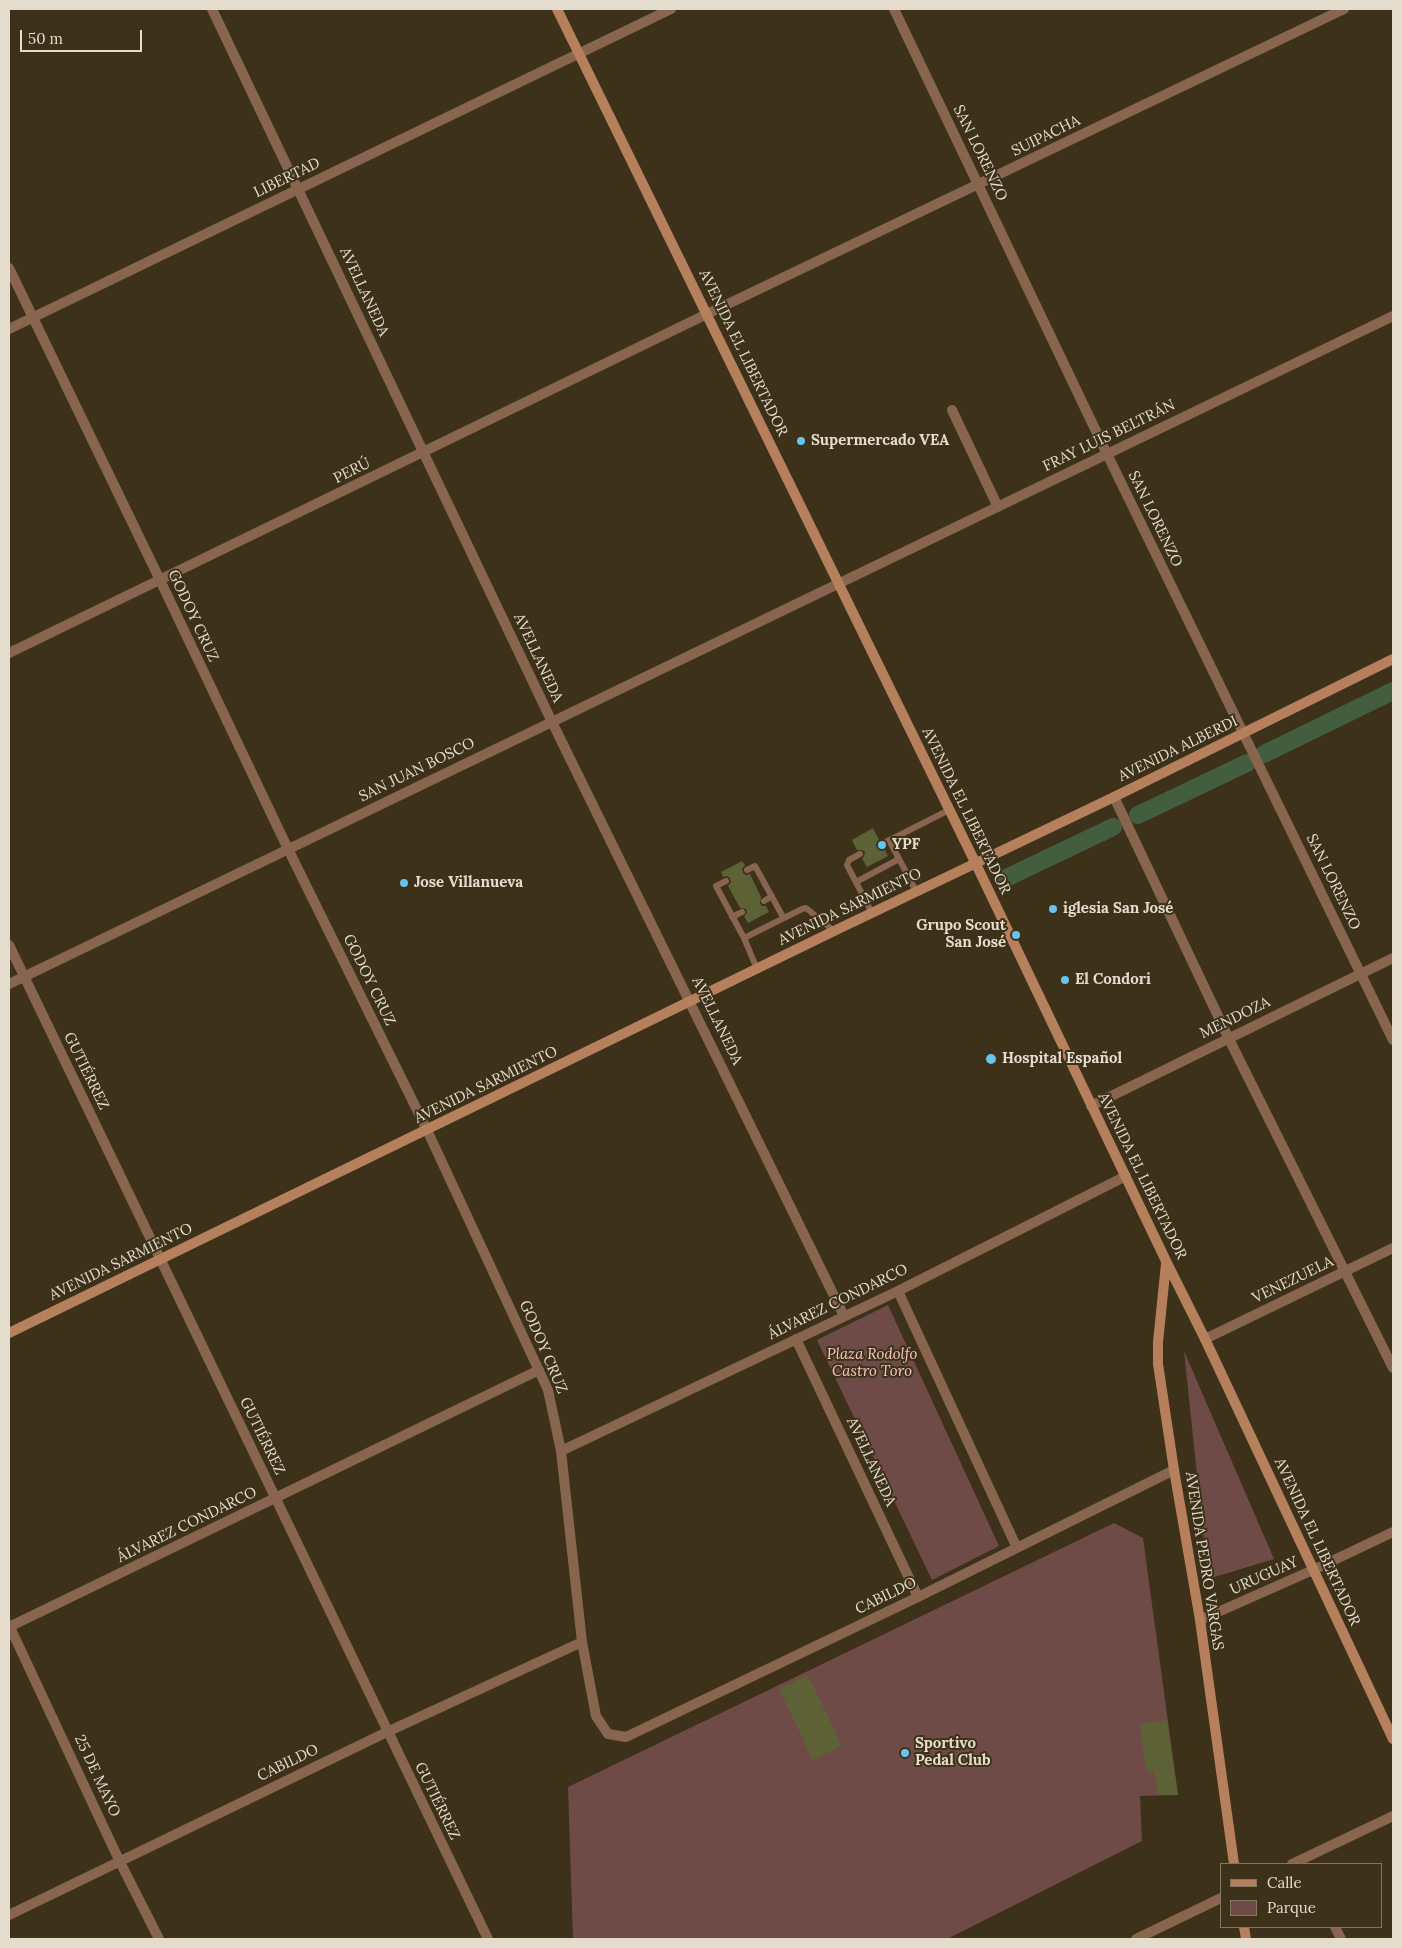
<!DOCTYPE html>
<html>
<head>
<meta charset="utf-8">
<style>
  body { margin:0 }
  #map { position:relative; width:1402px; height:1948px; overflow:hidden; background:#3d3119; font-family:Lora,serif }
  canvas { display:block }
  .frame { position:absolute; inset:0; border:10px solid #e4ddce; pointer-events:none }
  .legend { position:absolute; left:1220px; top:1863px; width:162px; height:65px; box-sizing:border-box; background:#3d3119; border:1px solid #807661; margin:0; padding:6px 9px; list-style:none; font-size:15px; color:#e4ddce }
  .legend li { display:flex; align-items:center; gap:10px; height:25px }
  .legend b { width:25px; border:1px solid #807661 }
  .scale { position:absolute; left:20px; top:30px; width:122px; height:22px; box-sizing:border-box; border:2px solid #e4ddce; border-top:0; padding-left:6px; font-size:15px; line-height:18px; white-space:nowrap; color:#e4ddce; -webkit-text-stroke:4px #3d3119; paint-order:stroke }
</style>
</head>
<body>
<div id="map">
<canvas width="1402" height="1948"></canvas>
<div class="frame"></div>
<ul class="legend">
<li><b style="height:6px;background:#b6805d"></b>Calle</li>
<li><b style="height:14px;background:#6f4b48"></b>Parque</li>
</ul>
<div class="scale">50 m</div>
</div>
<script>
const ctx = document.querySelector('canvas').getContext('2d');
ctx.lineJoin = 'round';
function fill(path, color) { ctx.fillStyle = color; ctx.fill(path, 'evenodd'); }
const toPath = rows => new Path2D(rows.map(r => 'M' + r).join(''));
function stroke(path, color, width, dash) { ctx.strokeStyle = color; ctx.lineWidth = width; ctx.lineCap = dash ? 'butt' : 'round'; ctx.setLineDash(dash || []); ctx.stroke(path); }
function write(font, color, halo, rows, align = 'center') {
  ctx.font = font + ' Lora,serif'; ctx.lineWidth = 4; ctx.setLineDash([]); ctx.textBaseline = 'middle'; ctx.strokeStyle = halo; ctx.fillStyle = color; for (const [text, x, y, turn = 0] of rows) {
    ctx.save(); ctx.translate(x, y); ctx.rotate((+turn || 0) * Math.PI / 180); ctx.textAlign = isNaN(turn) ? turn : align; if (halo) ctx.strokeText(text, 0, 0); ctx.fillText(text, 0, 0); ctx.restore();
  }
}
const green = toPath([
  [888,1305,999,1546,932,1580,817,1340],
  [1184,1351,1274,1559,1208,1579],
  [1114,1523,1143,1538,1178,1795,1140,1796,1142,1841,947,1939,573,1939,568,1787]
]);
const canal = toPath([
  [1264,754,1393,691],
  [1138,815,1247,763],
  [1006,878,1113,827]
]);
const building = toPath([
  [873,828,879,840,877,843,878,847,884,848,888,856,867,867,862,859,864,856,865,852,862,850,857,850,852,840],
  [742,861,745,865,742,869,743,873,746,875,750,874,761,897,760,903,762,906,766,906,769,912,748,923,744,916,747,913,746,909,740,908,728,886,731,882,730,878,727,876,723,877,721,872],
  [808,1675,842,1746,813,1760,779,1689],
  [1167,1720,1178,1795,1158,1795,1154,1771,1146,1771,1140,1724]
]);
const lane = toPath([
  [889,840,916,891],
  [882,844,949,810],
  [860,854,849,860,847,865,872,913],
  [747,870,755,866,783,917],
  [726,881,716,886,744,938,757,969],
  [856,882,899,859],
  [764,901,772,896],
  [732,917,742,912],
  [744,938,802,909,806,908,834,931]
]);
const street = toPath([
  [212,9,552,722,844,1316],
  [894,9,1107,454,1393,1040],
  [9,268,160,580,288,849,427,1130,548,1390,561,1451,582,1642,596,1716,608,1734,626,1737,918,1597,1174,1470],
  [9,329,671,9],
  [952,410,998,507],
  [9,653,707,314,1344,9],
  [1114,797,1228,1037,1393,1368],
  [9,945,488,1939],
  [9,984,1393,316],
  [1091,1106,1393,958],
  [898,1291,1017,1548],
  [796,1339,918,1597],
  [1205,1339,1393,1248],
  [561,1451,898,1291,1126,1176],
  [1200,1620,1313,1570,1393,1532],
  [9,1625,119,1860,159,1939],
  [9,1627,539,1370],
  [1292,1864,1393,1816],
  [9,1915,387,1732,582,1642],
  [1335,1927,1341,1939],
  [1136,1939,1221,1898]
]);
const secondary = toPath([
  [557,9,975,862,1167,1263,1205,1339,1393,1739],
  [1166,1264,1158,1342,1158,1364,1174,1470,1200,1620,1234,1864],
  [9,1333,834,931,1114,797,1393,659],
  [1244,1927,1246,1939]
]);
const markers = [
  [801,441,5,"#66c4ef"],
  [882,845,5,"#66c4ef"],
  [404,883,5,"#66c4ef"],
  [1053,909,5,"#66c4ef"],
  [1016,935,5,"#66c4ef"],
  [1065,980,5,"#66c4ef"],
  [991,1059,6,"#66c4ef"],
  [905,1753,5,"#66c4ef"]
];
const streetNames = [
  ["SUIPACHA",1046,136,-26],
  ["SAN LORENZO",980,153,64],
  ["LIBERTAD",287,178,-26],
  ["AVELLANEDA",364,292,65],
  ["AVENIDA EL LIBERTADOR",743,353,64],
  ["FRAY LUIS BELTRÁN",1109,436,-26],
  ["PERÚ",352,471,-26],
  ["SAN LORENZO",1155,519,64],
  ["GODOY CRUZ",193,616,65],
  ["AVELLANEDA",538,658,65],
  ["AVENIDA ALBERDI",1178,749,-26],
  ["SAN JUAN BOSCO",417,770,-26],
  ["AVENIDA EL LIBERTADOR",966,811,64],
  ["SAN LORENZO",1333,882,64],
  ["AVENIDA SARMIENTO",850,907,-26],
  ["GODOY CRUZ",369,980,64],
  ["MENDOZA",1235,1018,-26],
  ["AVELLANEDA",717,1021,64],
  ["GUTIÉRREZ",86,1071,64],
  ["AVENIDA SARMIENTO",486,1085,-26],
  ["AVENIDA EL LIBERTADOR",1142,1176,64],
  ["AVENIDA SARMIENTO",121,1262,-26],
  ["VENEZUELA",1293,1280,-26],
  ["ÁLVAREZ CONDARCO",838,1302,-26],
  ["GODOY CRUZ",543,1347,67],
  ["GUTIÉRREZ",262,1436,64],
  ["AVELLANEDA",871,1462,65],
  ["ÁLVAREZ CONDARCO",187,1525,-26],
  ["AVENIDA EL LIBERTADOR",1317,1542,65],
  ["AVENIDA PEDRO VARGAS",1204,1561,81],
  ["URUGUAY",1264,1576,-24],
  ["CABILDO",886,1596,-26],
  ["CABILDO",288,1763,-26],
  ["25 DE MAYO",97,1776,65],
  ["GUTIÉRREZ",437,1801,64]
];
const poiNames = [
  ["Supermercado VEA",811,441],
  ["YPF",892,845],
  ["Jose Villanueva",414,883],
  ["iglesia San José",1063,909],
  ["Grupo Scout",1006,926,"right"],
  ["San José",1006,943,"right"],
  ["El Condori",1075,980],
  ["Hospital Español",1002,1059],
  ["Sportivo",915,1744],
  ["Pedal Club",915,1761]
];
const parkNames = [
  ["Plaza Rodolfo",872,1355],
  ["Castro Toro",872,1372]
];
fill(green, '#6f4b48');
stroke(canal, '#425e3e', 18);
fill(building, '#5d6136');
stroke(lane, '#87654f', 6);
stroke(street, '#87654f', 10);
stroke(secondary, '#b6805d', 10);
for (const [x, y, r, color] of markers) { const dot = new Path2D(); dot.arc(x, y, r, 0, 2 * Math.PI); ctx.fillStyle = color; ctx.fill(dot); stroke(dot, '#3d3119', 2); }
write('15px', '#e4ddce', '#3d3119', streetNames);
write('bold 15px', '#e4ddce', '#3d3119', poiNames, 'left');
write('italic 15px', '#f7c7c3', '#3d3119', parkNames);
</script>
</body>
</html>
